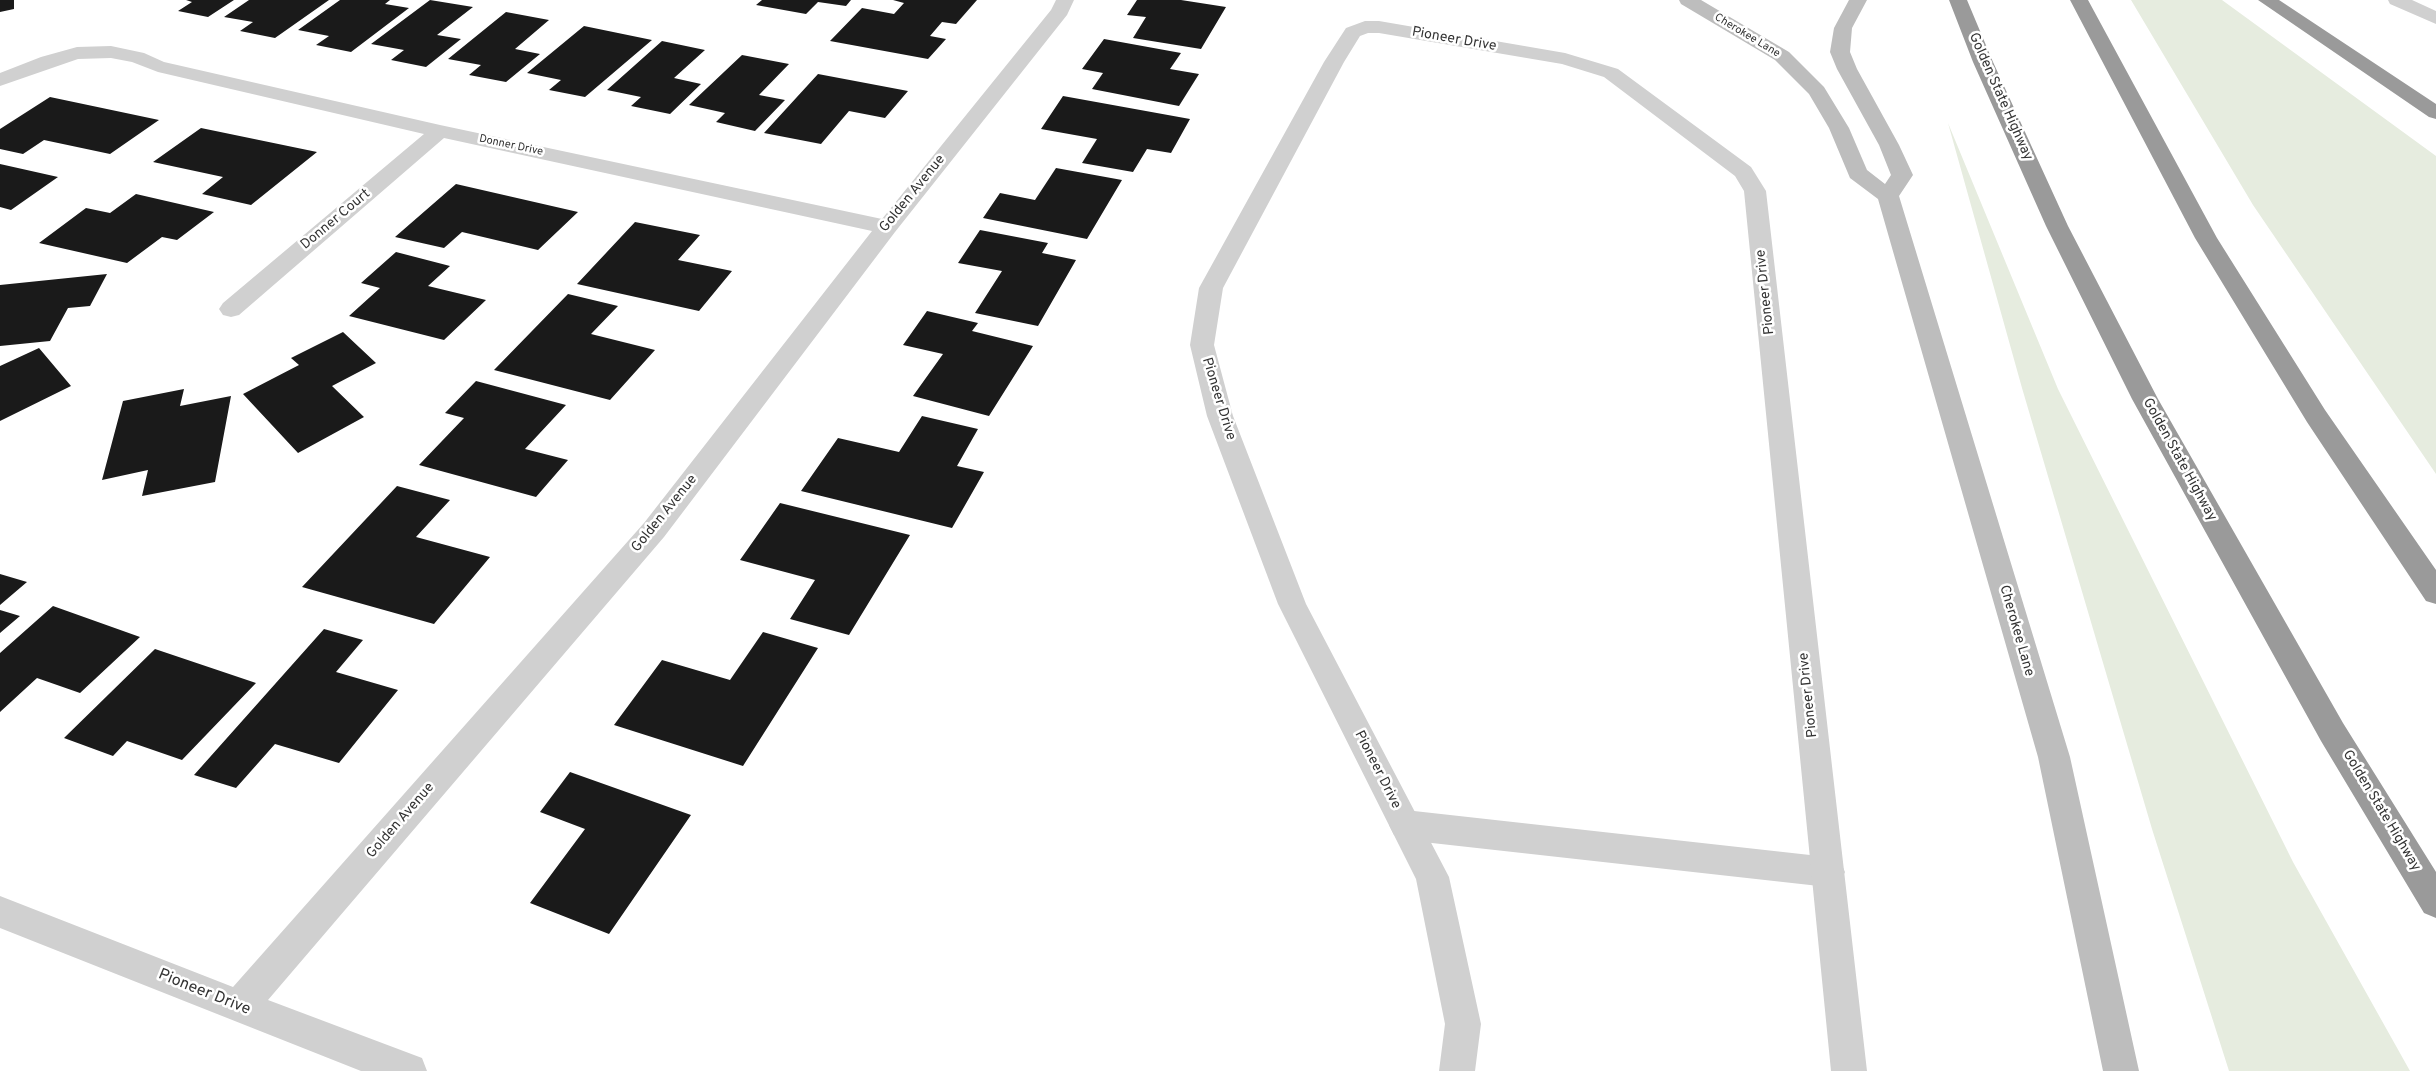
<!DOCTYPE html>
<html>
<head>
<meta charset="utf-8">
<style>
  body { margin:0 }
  canvas { display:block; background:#fff }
</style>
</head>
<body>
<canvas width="2436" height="1071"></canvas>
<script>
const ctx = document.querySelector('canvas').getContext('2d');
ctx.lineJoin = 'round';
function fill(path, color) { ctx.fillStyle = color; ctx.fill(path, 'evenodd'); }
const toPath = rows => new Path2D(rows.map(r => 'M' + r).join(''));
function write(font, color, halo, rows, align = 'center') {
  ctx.font = font + ' Overpass,sans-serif'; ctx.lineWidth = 5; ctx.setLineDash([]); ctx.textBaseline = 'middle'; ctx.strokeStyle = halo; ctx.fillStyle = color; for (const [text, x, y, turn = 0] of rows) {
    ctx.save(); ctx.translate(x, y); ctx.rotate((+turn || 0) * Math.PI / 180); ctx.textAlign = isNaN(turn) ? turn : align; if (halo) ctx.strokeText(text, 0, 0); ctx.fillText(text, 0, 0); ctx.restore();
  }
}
const green = toPath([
  [2131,0,2222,0,2436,156,2436,474,2253,205],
  [1948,123,2058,389,2293,862,2410,1071,2229,1071,2152,829,2022,388]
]);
const building = toPath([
  [0,0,14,0,14,9,0,12],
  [186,0,234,0,208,17,178,11,192,2],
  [249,0,329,0,275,38,240,31,253,22,224,17],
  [340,0,390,0,385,4,409,8,351,52,316,45,329,36,298,30],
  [430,0,473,7,437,35,461,39,426,67,391,60,404,50,371,44],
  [762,0,851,0,846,6,818,2,806,14,756,5],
  [893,0,977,0,956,24,942,22,930,36,946,39,928,59,830,41,862,8,894,14,904,3],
  [1137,0,1181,0,1226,7,1201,49,1133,38,1146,17,1127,15],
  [506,12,549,20,515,49,540,54,506,82,469,75,481,65,448,59],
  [584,26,652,40,585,97,549,90,561,80,527,73],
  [1104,39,1181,53,1170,69,1199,74,1179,106,1092,89,1103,73,1082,69],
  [662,41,705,50,674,78,701,84,670,114,631,106,641,97,607,90],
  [742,55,789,64,759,95,785,100,755,131,716,122,725,113,689,105],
  [818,74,908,91,885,118,849,111,821,144,764,133],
  [1063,96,1190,119,1171,153,1147,149,1133,172,1082,163,1097,139,1041,129],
  [50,97,159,120,110,154,44,140,23,154,0,149,0,129],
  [201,128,317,152,251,205,202,194,223,177,153,162],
  [0,164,58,177,11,210,0,207],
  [1056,168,1122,180,1087,239,983,218,1000,193,1035,200],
  [456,184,578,212,538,250,462,232,444,248,395,237],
  [136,194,214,212,177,240,162,237,127,263,39,243,86,208,110,213],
  [635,222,700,235,678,260,732,271,699,311,577,284],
  [980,230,1048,243,1042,253,1076,260,1038,326,975,313,1002,271,958,263],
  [396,252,450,266,428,286,486,300,444,340,349,316,380,288,361,283],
  [107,274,90,306,68,308,50,341,0,346,0,285],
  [568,294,618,306,591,334,655,350,610,400,494,370],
  [927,311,978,323,972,331,1033,346,989,416,913,396,943,354,903,345],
  [343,332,376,363,332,386,364,417,298,453,243,394,299,365,291,358],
  [39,348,71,386,0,421,0,366],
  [476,381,566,405,525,449,568,460,536,497,419,465,464,418,445,413],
  [184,389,180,406,231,396,215,482,142,496,148,470,102,480,123,401],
  [922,416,978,429,957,466,984,472,952,528,801,491,838,438,899,452],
  [397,486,450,500,416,537,490,557,434,624,302,587],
  [780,503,910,535,849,635,790,619,815,580,740,560],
  [0,574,27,582,0,605],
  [53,606,140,637,80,693,37,678,0,712,0,653],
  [0,610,20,616,0,633],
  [324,629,363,640,336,672,398,690,339,763,275,744,236,788,194,775],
  [763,632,818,648,743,766,614,725,662,660,730,680],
  [155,649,256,683,182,760,127,741,113,756,64,738],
  [570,772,691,815,609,934,530,903,585,829,540,812]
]);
const service = toPath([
  [2388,0,2412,0,2436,11,2436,24,2390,4,2388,0],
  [1405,810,1828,857,1840,861,1845,872,1840,883,1828,887,1405,840,1394,835,1389,825,1394,815,1405,810]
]);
const minor = toPath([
  [1056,0,1074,0,1067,15,895,232,664,537,268,1000,422,1058,427,1071,361,1071,0,928,0,896,233,987,644,523,872,231,444,138,239,315,231,317,223,315,219,309,223,303,424,134,158,72,132,62,111,58,78,59,0,86,0,73,41,57,77,47,111,46,144,53,164,62,440,125,882,219,1051,10,1056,0],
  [1365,21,1379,21,1565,53,1618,69,1751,167,1766,191,1867,1071,1831,1071,1744,191,1735,176,1604,77,1562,64,1379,33,1368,33,1360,36,1344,62,1223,288,1214,345,1233,416,1306,604,1449,877,1481,1024,1475,1071,1439,1071,1445,1024,1416,879,1278,604,1207,416,1190,345,1199,288,1324,62,1346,28,1365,21]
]);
const secondary = toPath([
  [1679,0,1701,0,1789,52,1824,87,1849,128,1867,170,1885,184,1891,175,1879,145,1837,69,1830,52,1834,28,1849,0,1867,0,1852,28,1850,52,1857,69,1899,145,1913,175,1899,196,2070,757,2139,1071,2103,1071,2038,757,1878,199,1850,178,1829,128,1809,94,1775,60,1681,4,1679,0]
]);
const motorway = toPath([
  [1949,0,1967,0,1993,62,2068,226,2158,399,2343,723,2436,872,2436,918,2424,913,2321,741,2132,399,2046,226,1973,62,1949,0],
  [2070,0,2088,0,2217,238,2325,410,2436,570,2436,604,2426,601,2307,422,2195,238,2070,0],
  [2258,0,2279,0,2436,104,2436,119,2429,117,2258,0]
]);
const farStreetnames = [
  ["Cherokee Lane",1747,36,31],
  ["Donner Drive",511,146,12]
];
const streetNames = [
  ["Pioneer Drive",1454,40,10],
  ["Golden State Highway",2000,97,66],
  ["Golden Avenue",913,194,-51],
  ["Donner Court",336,220,-40],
  ["Pioneer Drive",1766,292,-96],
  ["Pioneer Drive",1218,399,73],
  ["Golden State Highway",2179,460,61],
  ["Golden Avenue",665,514,-51],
  ["Cherokee Lane",2016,631,74],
  ["Pioneer Drive",1809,695,-96],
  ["Pioneer Drive",1377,770,63],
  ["Golden State Highway",2381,811,59],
  ["Golden Avenue",401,821,-49]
];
const nearStreetnames = [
  ["Pioneer Drive",204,993,22]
];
fill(green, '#e6ecdf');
fill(building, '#1a1a1a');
fill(service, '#d0d0d0');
fill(minor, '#d0d0d0');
fill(secondary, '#bdbdbd');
fill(motorway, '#9a9a9a');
write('11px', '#333', '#fff', farStreetnames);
write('14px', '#333', '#fff', streetNames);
write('16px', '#333', '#fff', nearStreetnames);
</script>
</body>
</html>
